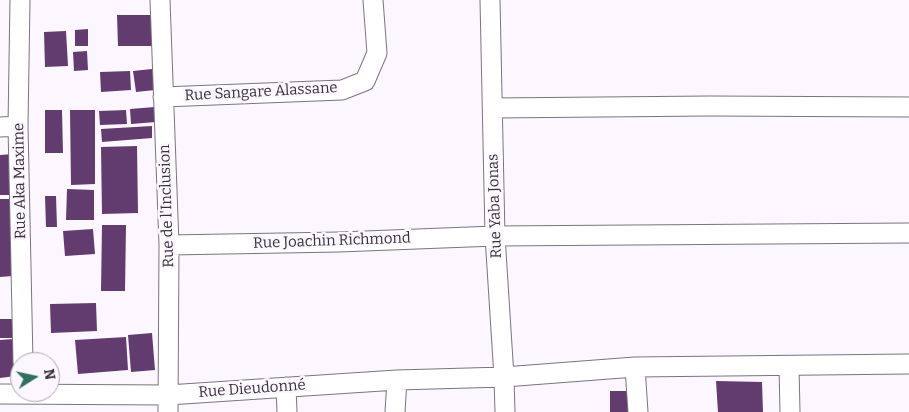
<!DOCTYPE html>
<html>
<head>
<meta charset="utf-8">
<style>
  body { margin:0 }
  #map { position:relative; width:909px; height:412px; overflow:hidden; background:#fcf6fe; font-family:Bitter,serif }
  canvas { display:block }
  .north { position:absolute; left:10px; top:352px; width:50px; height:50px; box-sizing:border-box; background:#fcf6fe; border:1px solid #ada8ae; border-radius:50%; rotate:80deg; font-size:14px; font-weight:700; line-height:20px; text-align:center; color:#363237 }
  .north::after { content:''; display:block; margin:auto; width:18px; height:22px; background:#30715f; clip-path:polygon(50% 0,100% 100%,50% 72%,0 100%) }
</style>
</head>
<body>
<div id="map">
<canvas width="909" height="412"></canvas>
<div class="north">N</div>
</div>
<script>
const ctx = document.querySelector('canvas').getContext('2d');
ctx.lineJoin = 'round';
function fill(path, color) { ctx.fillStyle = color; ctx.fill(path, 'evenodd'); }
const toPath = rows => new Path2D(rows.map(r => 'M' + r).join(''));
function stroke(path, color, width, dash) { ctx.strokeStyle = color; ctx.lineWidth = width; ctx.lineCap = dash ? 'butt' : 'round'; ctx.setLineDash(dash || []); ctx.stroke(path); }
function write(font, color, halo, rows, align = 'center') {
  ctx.font = font + ' Bitter,serif'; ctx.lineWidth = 5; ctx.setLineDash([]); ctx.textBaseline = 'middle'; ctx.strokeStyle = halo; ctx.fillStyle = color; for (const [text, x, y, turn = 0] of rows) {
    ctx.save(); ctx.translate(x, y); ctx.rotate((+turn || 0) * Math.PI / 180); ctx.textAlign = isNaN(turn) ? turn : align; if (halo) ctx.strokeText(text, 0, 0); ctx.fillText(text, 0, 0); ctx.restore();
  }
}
const building = toPath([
  [117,15,151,15,152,46,118,46],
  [88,29,88,46,75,46,75,30],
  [66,31,68,66,45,67,44,32],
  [87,51,88,70,74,71,73,52],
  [152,69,155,90,136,92,133,71],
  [130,71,131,90,101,92,100,72],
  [155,107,156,122,131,124,130,109],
  [45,110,62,110,63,153,45,153],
  [70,110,95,110,95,184,71,185],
  [126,110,127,124,100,125,99,111],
  [152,126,152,138,102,142,101,129],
  [137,146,138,213,102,214,101,147],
  [13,154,14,195,0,195,0,155],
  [67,189,94,190,94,220,66,220],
  [45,196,56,196,57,227,46,227],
  [0,199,13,199,13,276,0,277],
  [102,225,126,225,125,291,101,291],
  [93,229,95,254,65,256,63,231],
  [96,303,97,331,51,333,50,304],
  [0,319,12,319,12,338,0,338],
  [152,333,155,370,131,372,128,335],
  [126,337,128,370,78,374,75,340],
  [13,339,16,376,0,378,0,340],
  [716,381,762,382,763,412,718,412],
  [610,391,632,391,633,412,610,412]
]);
const minor = toPath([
  [20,0,18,126,23,362],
  [160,0,169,245,168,412],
  [490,0,495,236,504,377,505,412],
  [163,97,342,90,365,81,377,53,373,0],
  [493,108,710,106,909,107],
  [0,127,18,126],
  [169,245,339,242,495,236,909,233],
  [789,366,790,412],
  [635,367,638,412],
  [286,387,287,412],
  [0,394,168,395,397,380,504,377,635,367,909,364],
  [395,412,397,380]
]);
const streetNames = [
  ["Rue Sangare Alassane",261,92,-3],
  ["Rue Aka Maxime",20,181,-91],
  ["Rue de l'Inclusion",167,206,-92],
  ["Rue Yaba Jonas",495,206,-92],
  ["Rue Joachin Richmond",332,241,-2],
  ["Rue Dieudonné",252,389,-4]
];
fill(building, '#623b6f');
stroke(minor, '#7c737f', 21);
stroke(minor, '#fff', 19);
write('15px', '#363237', '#fcf6fe', streetNames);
</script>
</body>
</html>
